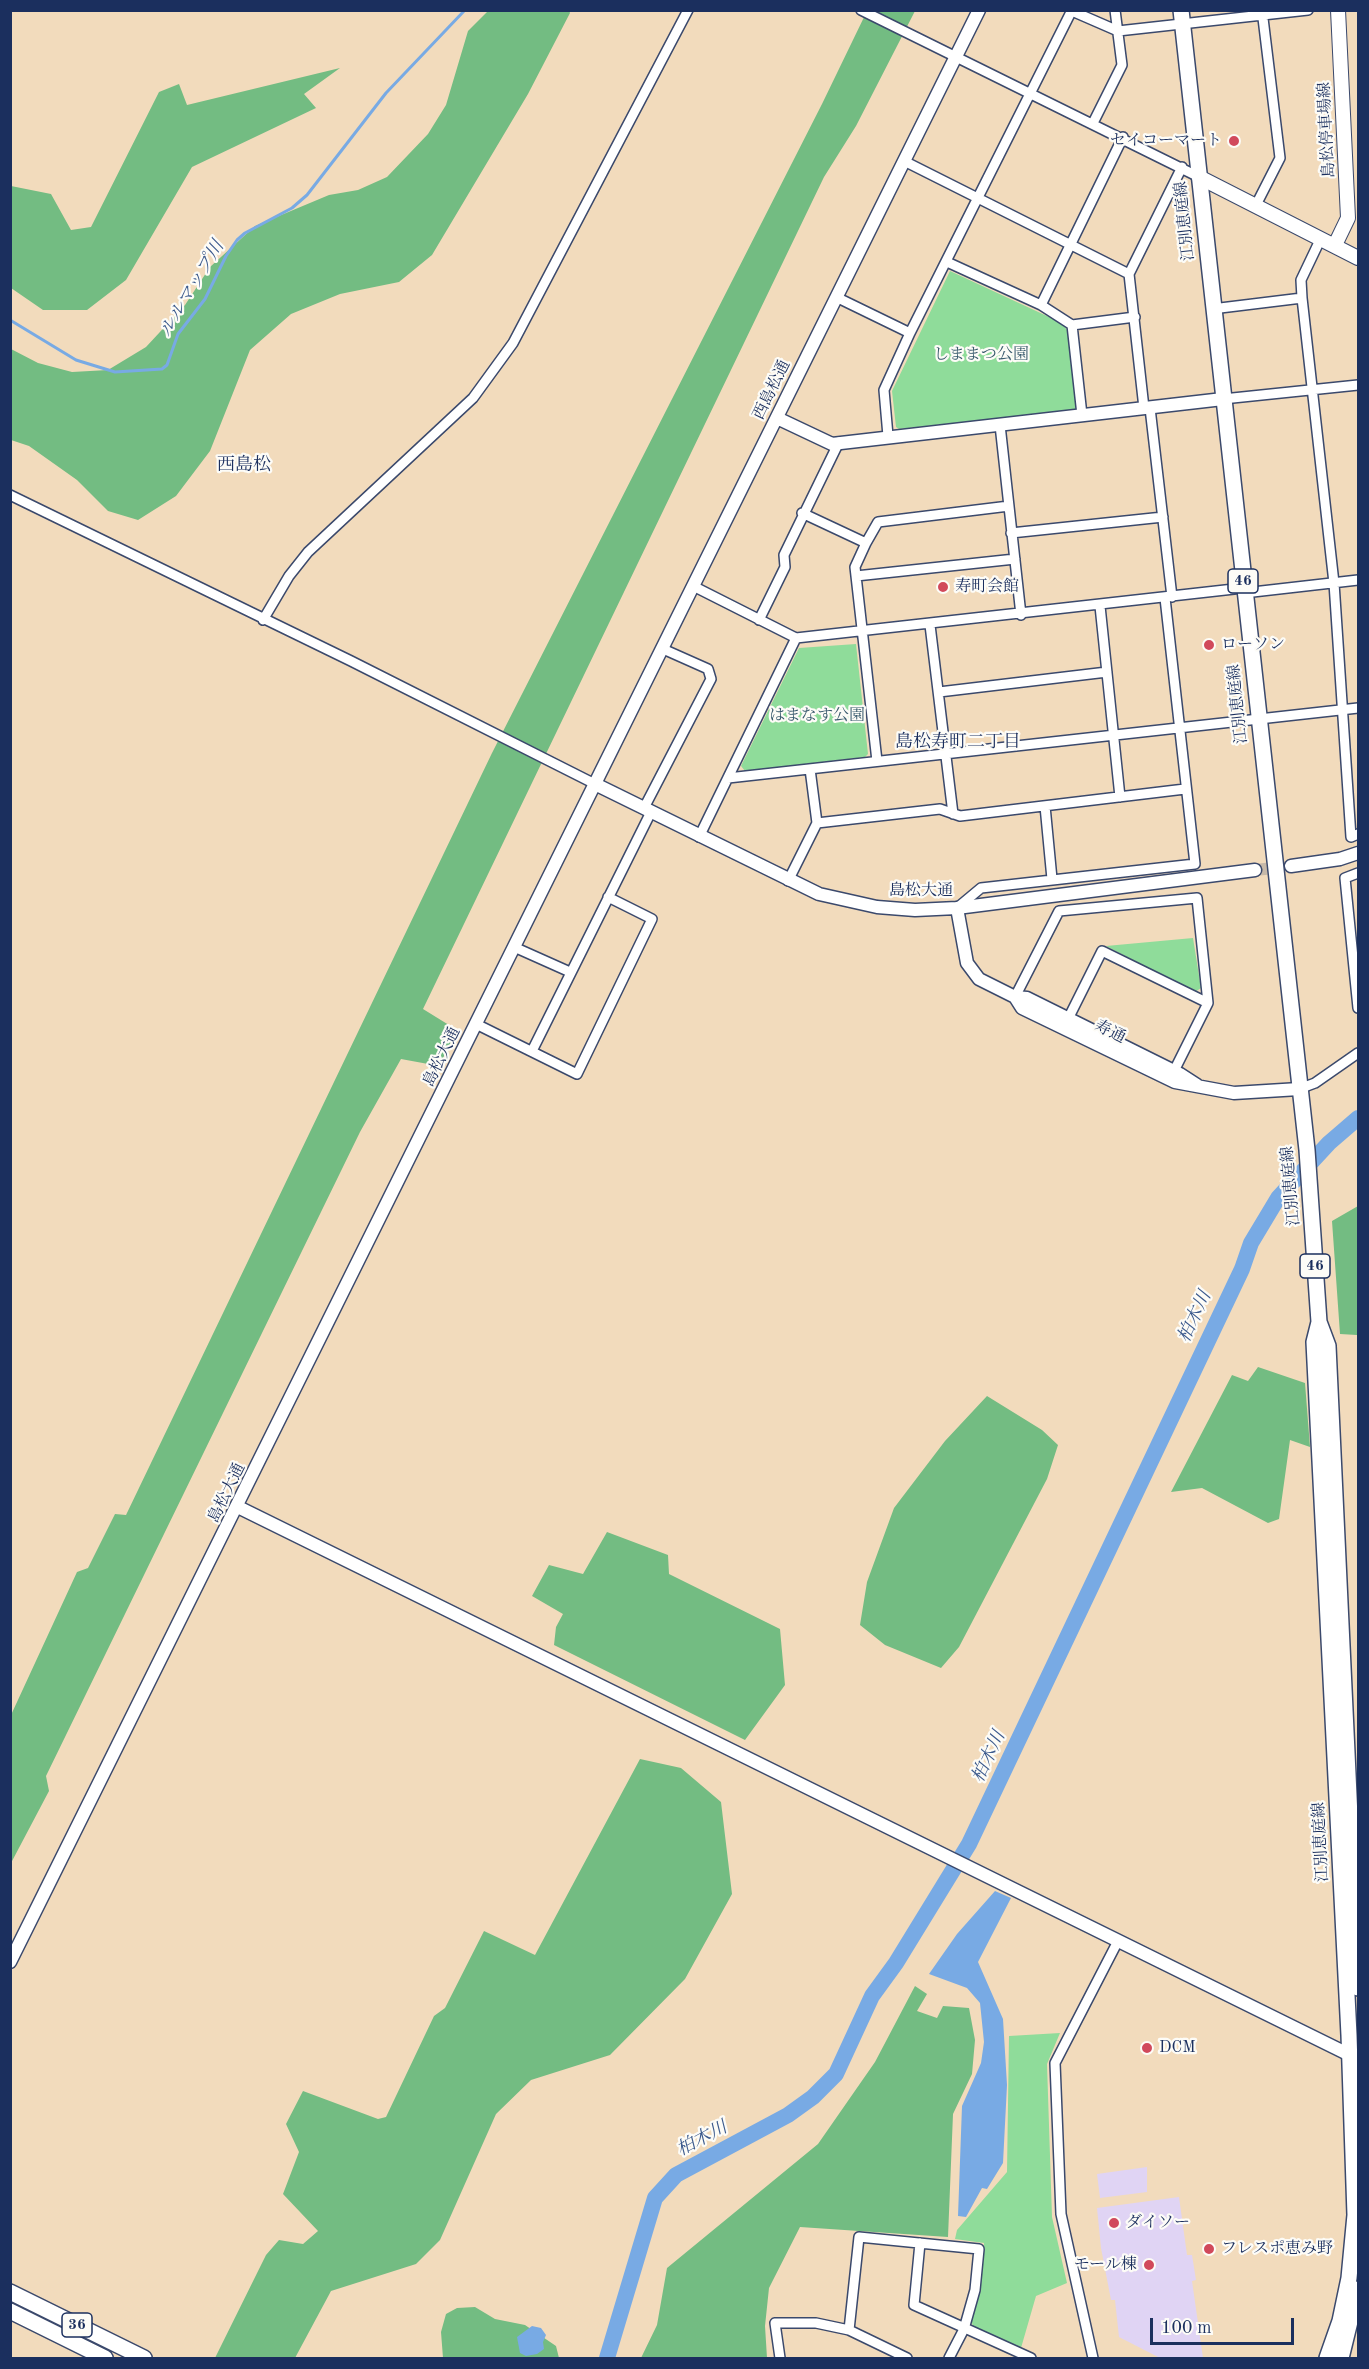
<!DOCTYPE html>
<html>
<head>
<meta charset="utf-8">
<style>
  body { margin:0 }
  #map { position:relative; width:1369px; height:2369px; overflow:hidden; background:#f2dbbc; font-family:"Old Standard TT",serif }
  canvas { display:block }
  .frame { position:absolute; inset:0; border:12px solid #1b2f5e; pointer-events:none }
  .scale { position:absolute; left:1150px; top:2318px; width:144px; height:27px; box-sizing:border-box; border:3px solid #1b2f5e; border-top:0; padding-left:8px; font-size:18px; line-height:21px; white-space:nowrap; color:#1b2f5e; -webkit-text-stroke:4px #fdfcf7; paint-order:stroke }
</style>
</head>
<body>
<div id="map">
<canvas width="1369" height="2369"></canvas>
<div class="frame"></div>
<div class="scale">100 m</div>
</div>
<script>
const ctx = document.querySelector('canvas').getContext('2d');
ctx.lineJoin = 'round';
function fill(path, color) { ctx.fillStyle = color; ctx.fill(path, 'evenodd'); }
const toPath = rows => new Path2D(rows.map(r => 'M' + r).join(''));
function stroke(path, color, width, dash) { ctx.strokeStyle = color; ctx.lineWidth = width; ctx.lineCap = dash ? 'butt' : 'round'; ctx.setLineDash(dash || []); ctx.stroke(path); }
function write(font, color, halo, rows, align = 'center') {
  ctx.font = font + ' "Old Standard TT","Noto Serif JP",serif'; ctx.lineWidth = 4.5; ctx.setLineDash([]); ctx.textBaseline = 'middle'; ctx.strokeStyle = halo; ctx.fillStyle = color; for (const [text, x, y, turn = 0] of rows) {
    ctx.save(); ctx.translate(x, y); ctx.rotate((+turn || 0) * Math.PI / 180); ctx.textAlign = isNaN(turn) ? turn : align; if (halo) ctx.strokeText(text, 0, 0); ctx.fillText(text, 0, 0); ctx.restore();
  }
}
const built = toPath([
  [1147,2167,1147,2192,1100,2198,1097,2174],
  [1179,2197,1187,2255,1192,2255,1196,2280,1192,2281,1203,2358,1160,2358,1119,2337,1115,2300,1111,2300,1101,2248,1097,2208]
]);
const green = toPath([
  [950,271,1062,323,1067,330,1077,406,1074,410,899,429,896,427,892,391],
  [856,644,868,754,865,757,745,771,741,766,799,648],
  [1193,938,1201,988,1195,992,1106,946],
  [1060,2033,1047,2064,1052,2217,1067,2283,1036,2296,1021,2348,973,2326,971,2320,979,2293,984,2243,955,2239,957,2230,1007,2172,1009,2036]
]);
const forest = toPath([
  [489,10,569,10,570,13,528,94,432,255,399,282,340,294,291,314,250,350,210,451,176,496,138,520,108,511,77,480,29,446,11,440,11,349,38,363,72,372,108,370,146,347,185,305,210,267,255,226,329,195,358,190,387,177,428,134,446,105,468,31],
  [867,11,915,11,856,126,824,177,423,1009,457,1030,439,1066,401,1059,360,1132,46,1776,49,1791,11,1863,11,1715,77,1572,88,1568,115,1514,126,1515,492,753,822,104],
  [340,68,304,94,316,108,192,167,126,280,87,310,43,310,11,288,11,186,51,194,71,230,91,227,159,92,179,84,187,105],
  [1358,1206,1358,1340,1357,1335,1340,1334,1332,1221],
  [1258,1367,1305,1383,1310,1447,1290,1440,1279,1519,1268,1523,1202,1488,1171,1492,1232,1375,1248,1381],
  [987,1396,1042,1430,1058,1445,1047,1479,959,1647,941,1668,885,1645,860,1625,867,1582,894,1508,945,1441],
  [607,1532,668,1555,669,1574,780,1629,785,1685,745,1740,554,1645,556,1627,563,1614,532,1596,549,1565,583,1574],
  [640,1759,681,1768,721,1802,732,1894,685,1979,610,2055,531,2080,496,2114,440,2240,416,2264,331,2291,295,2358,215,2358,266,2255,279,2240,303,2244,318,2231,283,2194,299,2152,286,2124,303,2091,378,2119,386,2117,434,2016,445,2008,484,1931,535,1955],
  [915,1986,927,1994,917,2011,937,2018,943,2006,969,2008,975,2040,972,2074,953,2114,948,2237,800,2227,769,2288,765,2326,767,2358,641,2358,657,2325,667,2268,818,2144,875,2062],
  [475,2307,495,2319,525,2325,556,2346,559,2358,443,2358,441,2332,446,2314,457,2308]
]);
const water = toPath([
  [995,1891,1011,1898,978,1962,1003,2019,1007,2085,1003,2163,987,2189,982,2188,966,2217,958,2216,962,2106,981,2063,984,2042,980,2003,967,1988,929,1974,957,1934],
  [532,2326,541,2328,546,2335,543,2342,544,2349,537,2354,526,2356,520,2353,517,2337]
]);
const stream = toPath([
  [10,320,76,360,115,372,162,369,167,365,178,334,205,299,226,256,237,240,245,233,292,208,307,195,386,93,465,10]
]);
const river = toPath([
  [607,2358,655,2198,676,2175,788,2115,813,2097,836,2074,872,1996,896,1963,969,1844,1242,1269,1251,1243,1278,1198,1329,1143,1358,1118]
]);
const tertiaryTunnel = toPath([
  [1255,870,1291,866]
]);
const minor = toPath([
  [861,10,1199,177],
  [1072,11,1118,31,1308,10],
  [1093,123,1122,65,1115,10],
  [904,161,1129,274],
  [1256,205,1280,158,1262,10],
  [1321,238,1301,280,1302,298,1334,583,1351,837,1358,834],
  [947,262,1041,305,1072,325,1082,415],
  [836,297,910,333],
  [1041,305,1123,137],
  [1212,309,1302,298],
  [1072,325,1135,317],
  [1223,399,1358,385],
  [1144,408,1129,274,1182,167],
  [1150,408,1172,597],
  [1000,425,1021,615],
  [888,436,884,390,910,333,1072,10],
  [10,495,351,661,595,784],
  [802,513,866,543],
  [1011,533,1163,517],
  [856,576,1015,559],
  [693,586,796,638,1243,588],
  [1244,593,1358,580],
  [1100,606,1120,797],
  [263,620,289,576,308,552,473,398,513,343,688,10],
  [759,620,785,567,784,555,839,442],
  [930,625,953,814],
  [939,692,1107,672],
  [877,761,855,567,866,543,878,522,1009,506],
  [810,769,817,823],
  [728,778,1358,708],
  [1045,806,1052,879],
  [644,808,711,679,708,669,663,649],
  [699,837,796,638],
  [1358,873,1345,878,1358,1008],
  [788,881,817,823,940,809,960,816,1185,789],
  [957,908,981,888,1195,864,1165,598],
  [514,947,570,972],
  [1015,997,1059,911,1197,898,1208,1003,1172,1075],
  [1066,1023,1102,951,1208,1003],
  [476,1024,577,1074,652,919,608,897],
  [532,1051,651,812],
  [1299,1089,1315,1083,1358,1053],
  [920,2243,914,2305,1031,2358],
  [849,2330,859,2237,979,2249,975,2290,964,2329,949,2358],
  [780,2358,775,2323,816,2323,849,2330,907,2358],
  [1093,2358,1061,2214,1055,2063,1118,1941]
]);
const tertiary = toPath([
  [777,418,832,444,1223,399],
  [595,784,819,894,877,907,915,910,957,908,1255,870],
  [1291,866,1340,859,1358,853],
  [957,908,967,963,979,979,1015,997,1027,998,1180,1074,1197,1085],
  [1015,997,1022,1008,1175,1082,1234,1093,1299,1089],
  [238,1507,1358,2059],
  [10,1962,979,10]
]);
const secondary = toPath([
  [1199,177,1358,258],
  [1335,245,1348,218,1338,10]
]);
const primary = toPath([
  [1181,10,1307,1150,1319,1322,1328,1346,1358,1988],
  [1319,1322,1314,1342,1349,2035,1355,2215,1349,2278,1340,2321,1327,2358],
  [1341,2358,1358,2289]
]);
const trunk = toPath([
  [10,2292,144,2358],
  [10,2311,105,2358]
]);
const markers = [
  [1234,141,6,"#d1495b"],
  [943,587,6,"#d1495b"],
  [1209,645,6,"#d1495b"],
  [1147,2048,6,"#d1495b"],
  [1114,2223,6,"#d1495b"],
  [1209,2249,6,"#d1495b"],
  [1149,2265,6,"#d1495b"]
];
const shields = [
  [1243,581,30],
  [1315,1266,30],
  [77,2325,30]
];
const shieldNames = [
  ["46",1243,581],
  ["46",1315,1266],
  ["36",77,2325]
];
const streetNames = [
  ["島松停車場線",1327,130,-93],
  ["江別恵庭線",1185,221,-96],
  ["西島松通",772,390,-64],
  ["江別恵庭線",1238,704,-96],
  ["島松大通",921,891],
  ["寿通",1110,1032,26],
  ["島松大通",442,1057,-64],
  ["江別恵庭線",1291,1186,-95],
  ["島松大通",227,1493,-64],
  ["江別恵庭線",1321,1842,-93]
];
const poiNames = [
  ["セイコーマート",1222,141,"right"],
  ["寿町会館",955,587],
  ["ローソン",1221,645],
  ["DCM",1159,2048],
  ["ダイソー",1126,2223],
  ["フレスポ恵み野",1221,2249],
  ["モール棟",1137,2265,"right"]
];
const parkNames = [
  ["しままつ公園",981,355],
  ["はまなす公園",817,716]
];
const waterNames = [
  ["ルルマップ川",192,289,-59],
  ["柏木川",1195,1317,-65],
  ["柏木川",989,1757,-65],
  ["柏木川",702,2139,-28]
];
const neighbourhoodNames = [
  ["西島松",244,465],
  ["島松寿町二丁目",958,742]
];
fill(built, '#e0d4f4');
fill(green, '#8fdc9a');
fill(forest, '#73bc82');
fill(water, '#78aae4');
stroke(stream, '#78aae4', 3);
stroke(river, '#78aae4', 16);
stroke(tertiaryTunnel, '#c7b9a9', 12, [12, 6]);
stroke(minor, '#3b496c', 12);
stroke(tertiary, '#3b496c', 15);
stroke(secondary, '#3b496c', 16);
stroke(primary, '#3b496c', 18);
stroke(trunk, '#3b496c', 18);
stroke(minor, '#fff', 9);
stroke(tertiary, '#fff', 12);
stroke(secondary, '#fff', 14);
stroke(primary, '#fff', 15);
stroke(trunk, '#fff', 15);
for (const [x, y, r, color] of markers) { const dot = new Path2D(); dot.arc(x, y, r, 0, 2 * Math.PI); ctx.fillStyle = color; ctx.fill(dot); stroke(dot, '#fdfcf7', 2); }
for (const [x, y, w] of shields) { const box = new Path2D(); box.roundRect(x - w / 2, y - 12, w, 24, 4.5); ctx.fillStyle = '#fdfcf7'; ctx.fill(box); stroke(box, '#1b2f5e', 1.5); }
write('bold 15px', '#1b2f5e', null, shieldNames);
write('16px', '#1b2f5e', '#fdfcf7', streetNames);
write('16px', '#1b2f5e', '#fdfcf7', poiNames, 'left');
write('16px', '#385a6d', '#fdfcf7', parkNames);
write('italic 18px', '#3c5a8d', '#fdfcf7', waterNames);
write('18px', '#1b2f5e', '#fdfcf7', neighbourhoodNames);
</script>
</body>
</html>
